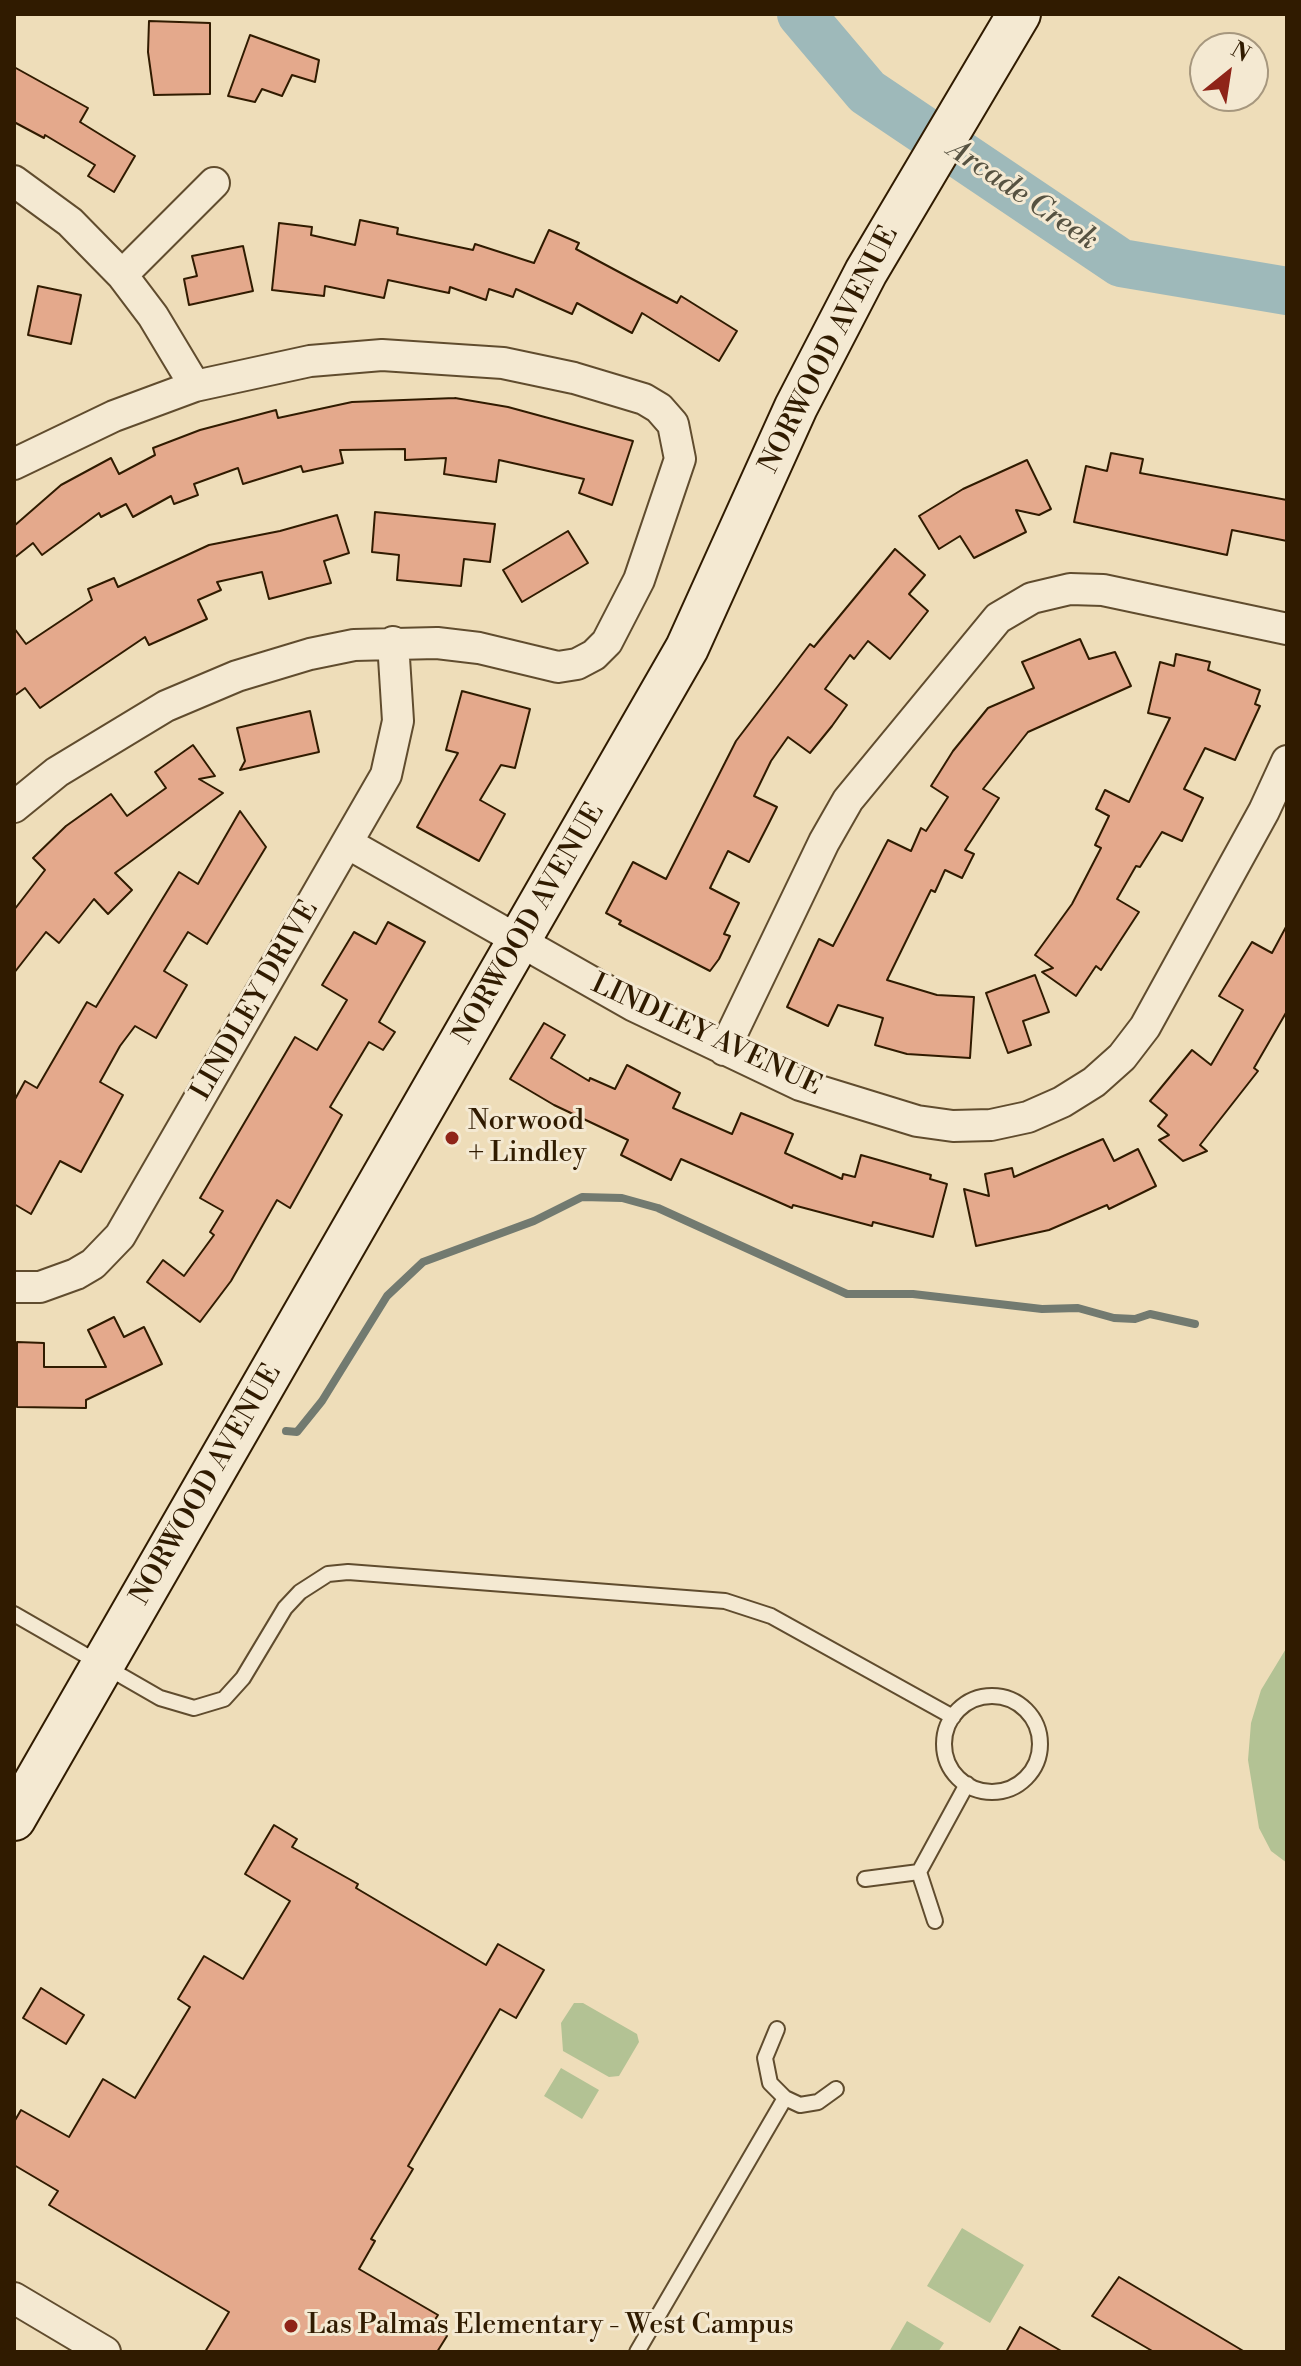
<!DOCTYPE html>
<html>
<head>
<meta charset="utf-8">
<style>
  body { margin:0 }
  #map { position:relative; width:1301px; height:2366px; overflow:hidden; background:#eeddb9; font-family:"Libre Bodoni",serif }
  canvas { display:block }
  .frame { position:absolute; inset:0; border:16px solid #301b00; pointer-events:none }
  .north { position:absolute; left:1189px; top:32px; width:80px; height:80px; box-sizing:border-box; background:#f4e9d2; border:2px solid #a6977e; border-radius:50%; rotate:30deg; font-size:22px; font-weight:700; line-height:32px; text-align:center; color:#301b00 }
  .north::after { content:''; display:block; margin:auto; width:28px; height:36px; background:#8f2418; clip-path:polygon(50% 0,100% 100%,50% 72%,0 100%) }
</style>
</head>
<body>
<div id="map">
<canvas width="1301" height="2366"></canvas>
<div class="frame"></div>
<div class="north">N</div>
</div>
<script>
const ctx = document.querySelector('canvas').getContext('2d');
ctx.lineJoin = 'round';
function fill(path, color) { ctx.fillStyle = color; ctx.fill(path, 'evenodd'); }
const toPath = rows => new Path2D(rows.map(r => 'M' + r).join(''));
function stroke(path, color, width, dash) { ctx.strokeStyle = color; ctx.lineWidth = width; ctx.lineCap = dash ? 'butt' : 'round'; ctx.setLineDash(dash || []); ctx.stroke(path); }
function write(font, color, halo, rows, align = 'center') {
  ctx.font = font + ' "Libre Bodoni",serif'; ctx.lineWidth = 6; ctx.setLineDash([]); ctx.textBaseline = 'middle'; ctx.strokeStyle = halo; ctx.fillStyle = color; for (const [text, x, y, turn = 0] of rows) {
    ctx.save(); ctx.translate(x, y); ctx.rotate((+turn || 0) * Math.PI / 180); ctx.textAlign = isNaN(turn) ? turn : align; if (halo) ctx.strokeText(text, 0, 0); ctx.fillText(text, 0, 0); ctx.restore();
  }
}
const green = toPath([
  [1287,1647,1287,1863,1271,1851,1259,1828,1248,1760,1251,1723,1261,1690],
  [574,2003,583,2003,637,2034,639,2042,619,2076,609,2077,563,2051,561,2023],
  [561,2068,599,2090,582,2119,544,2096],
  [962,2228,1024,2265,990,2323,927,2286],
  [907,2321,944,2343,938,2352,889,2352]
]);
const stream = toPath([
  [286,1431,297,1432,322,1401,387,1296,423,1262,534,1221,582,1197,622,1198,658,1208,847,1294,913,1294,1042,1309,1078,1308,1114,1318,1135,1319,1150,1314,1195,1324]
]);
const river = toPath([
  [801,14,867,92,1121,263,1287,291]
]);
const building = toPath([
  [149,21,210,23,210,94,154,95,148,52,149,21],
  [250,35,319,60,315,82,292,75,282,96,262,89,255,102,228,96,250,35],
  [14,67,88,108,80,122,135,156,114,192,88,176,95,165,45,135,44,138,14,122,14,67],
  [360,220,398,228,397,234,473,250,475,244,534,263,549,230,579,243,576,249,677,303,681,296,737,331,719,361,642,313,632,333,577,303,572,314,516,289,513,297,489,289,486,300,450,287,449,293,388,280,384,298,325,286,324,296,272,290,279,223,312,227,311,235,355,245,360,220],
  [243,246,253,291,189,305,184,279,197,276,192,256,243,246],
  [38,286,81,295,71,344,28,335,38,286],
  [455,398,508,407,633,441,612,505,579,493,584,479,499,460,496,482,444,474,446,458,405,460,405,449,340,450,343,463,303,472,301,466,243,484,238,468,194,484,198,495,174,504,171,496,133,517,126,504,101,517,99,513,42,555,33,543,14,558,14,526,61,485,111,458,119,474,155,455,153,448,200,430,276,410,278,418,352,402,455,398],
  [1111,453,1143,459,1140,473,1287,500,1287,541,1232,530,1227,555,1074,522,1086,466,1107,471,1111,453],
  [1027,460,1051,509,1039,515,1016,510,1026,532,974,558,960,536,939,549,919,516,963,489,1027,460],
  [375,512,495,524,490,562,464,559,461,586,397,580,399,555,372,552,375,512],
  [337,515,349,553,324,561,331,583,269,599,262,572,217,582,221,590,198,600,207,619,149,645,145,637,40,708,25,688,14,696,14,628,26,644,92,600,88,589,114,578,118,587,209,545,280,531,337,515],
  [568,531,588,563,522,602,503,570,568,531],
  [895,549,925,575,909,594,928,611,890,659,868,641,854,659,850,655,825,689,847,705,832,726,810,753,788,737,771,761,754,796,777,807,768,825,749,862,728,851,710,888,739,903,724,934,730,936,719,959,710,971,619,924,621,921,606,913,633,862,666,879,736,741,810,644,814,647,895,549],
  [1080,639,1089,659,1115,652,1131,686,1028,732,983,789,999,798,965,850,974,854,962,878,945,870,935,892,931,890,887,980,937,995,974,997,970,1058,907,1054,875,1045,883,1018,838,1005,828,1026,787,1007,819,939,833,946,888,840,911,851,921,828,926,831,948,797,931,786,953,751,988,708,1034,688,1022,662,1080,639],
  [1176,654,1210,662,1208,670,1260,690,1255,704,1260,706,1235,760,1205,748,1184,789,1203,798,1182,841,1162,832,1140,867,1136,866,1117,899,1139,912,1101,970,1096,966,1076,996,1042,972,1053,968,1035,955,1072,904,1101,848,1095,845,1109,816,1096,809,1105,790,1129,802,1170,718,1148,713,1160,662,1174,666,1176,654],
  [462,691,530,709,515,768,501,765,480,800,505,814,479,861,417,827,458,753,446,750,462,691],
  [310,711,319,752,240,770,245,761,237,728,310,711],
  [193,745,215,776,199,779,223,793,115,873,132,890,108,914,94,899,59,943,46,932,14,973,14,910,45,870,33,858,66,826,111,794,127,816,166,788,155,772,193,745],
  [240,811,266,847,207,944,188,932,164,971,187,985,156,1038,135,1026,120,1046,100,1082,123,1095,81,1172,60,1161,31,1214,14,1204,14,1101,25,1081,37,1088,87,1002,96,1007,179,872,198,884,240,811],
  [388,922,425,942,379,1022,395,1032,383,1050,369,1042,330,1107,342,1115,290,1208,277,1200,231,1281,200,1322,147,1282,163,1260,184,1276,214,1235,210,1232,223,1211,200,1198,295,1037,317,1050,347,1000,322,985,354,932,376,944,388,922],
  [1287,925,1287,1011,1254,1068,1258,1071,1200,1145,1207,1151,1183,1161,1159,1140,1169,1135,1158,1126,1167,1115,1150,1101,1192,1050,1211,1065,1243,1010,1219,996,1252,942,1272,953,1287,925],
  [1035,975,1049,1012,1023,1021,1031,1045,1008,1053,986,993,1035,975],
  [544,1023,565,1035,551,1058,589,1081,590,1078,615,1089,627,1065,680,1093,673,1108,732,1134,741,1113,793,1134,785,1153,842,1179,843,1174,855,1177,861,1155,931,1175,930,1179,947,1184,933,1237,873,1222,872,1226,793,1205,792,1208,681,1159,671,1180,621,1155,628,1140,554,1105,510,1079,544,1023],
  [1103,1139,1114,1161,1138,1149,1156,1186,1109,1209,1107,1205,1049,1230,976,1246,964,1189,989,1196,985,1174,1012,1168,1014,1177,1103,1139],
  [114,1317,124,1337,144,1327,162,1364,86,1400,86,1408,17,1407,17,1342,44,1343,44,1367,106,1367,88,1330,114,1317],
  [274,1825,297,1839,292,1847,358,1884,356,1888,486,1965,498,1944,544,1970,516,2018,500,2009,408,2166,413,2169,371,2239,375,2241,359,2269,438,2315,431,2326,447,2336,437,2352,205,2352,229,2312,49,2205,58,2191,14,2165,14,2122,21,2110,69,2137,103,2079,135,2098,190,2007,178,1999,204,1956,243,1979,290,1901,245,1874,274,1825],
  [41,1988,84,2015,66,2044,23,2018,41,1988],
  [1119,2277,1245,2352,1154,2352,1092,2316,1119,2277],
  [1020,2327,1063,2352,1006,2352,1020,2327]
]);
const lane = toPath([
  [14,1614,160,1698,194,1708,224,1699,243,1678,285,1608,300,1592,328,1574,348,1572,725,1601,771,1616,953,1717],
  '944 1744a48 48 0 1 1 96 0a48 48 0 1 1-96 0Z',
  [865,1879,919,1872],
  [935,1921,919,1872,967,1784],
  [777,2029,765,2058,770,2083,785,2098,800,2105,818,2102,836,2089],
  [637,2352,785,2098]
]);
const street = toPath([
  [14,181,70,222,122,275,153,316,195,386],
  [122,275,214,183],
  [14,464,114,416,195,386,310,361,382,355,503,363,574,378,644,399,659,408,673,424,680,459,639,580,607,642,594,655,577,664,558,667,479,648,437,643,354,645,310,654,237,676,166,706,57,772,14,807],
  [347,843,634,1006,800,1085,917,1121,953,1126,991,1125,1028,1117,1062,1102,1094,1082,1122,1057,1145,1027,1264,811,1287,761],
  [724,1050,824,842,848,800,998,618,1032,598,1070,589,1103,590,1287,629],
  [14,1287,40,1287,76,1274,93,1264,120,1236,386,775,398,721,393,642],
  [14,2298,105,2352]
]);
const secondary = toPath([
  [14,1819,687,648,796,407,866,272,1019,14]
]);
const markers = [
  [452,1138,8,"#8f2418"],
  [291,2326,8,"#8f2418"]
];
const streetNames = [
  ["NORWOOD AVENUE",830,350,-63],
  ["NORWOOD AVENUE",530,924,-60],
  ["LINDLEY DRIVE",256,1001,-60],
  ["LINDLEY AVENUE",706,1036,25],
  ["NORWOOD AVENUE",207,1485,-60]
];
const poiNames = [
  ["Norwood",468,1122],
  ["+ Lindley",468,1154],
  ["Las Palmas Elementary - West Campus",307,2326]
];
const waterNames = [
  ["Arcade Creek",1022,196,34]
];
fill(green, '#b3c294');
stroke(stream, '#727a70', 8);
stroke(river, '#9eb9ba', 48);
fill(building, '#e4a98c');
stroke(building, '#301b00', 2);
stroke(lane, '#604c2e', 18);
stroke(street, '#604c2e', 34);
stroke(secondary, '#301b00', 46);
stroke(lane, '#f4e9d2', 14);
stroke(street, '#f4e9d2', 30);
stroke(secondary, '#f4e9d2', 42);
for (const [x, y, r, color] of markers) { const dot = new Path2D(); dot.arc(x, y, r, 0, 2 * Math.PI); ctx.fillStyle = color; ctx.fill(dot); stroke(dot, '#f4e9d2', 3); }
write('28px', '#301b00', '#f4e9d2', streetNames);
write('28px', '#301b00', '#f4e9d2', poiNames, 'left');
write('italic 30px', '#565241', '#f4e9d2', waterNames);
</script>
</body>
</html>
